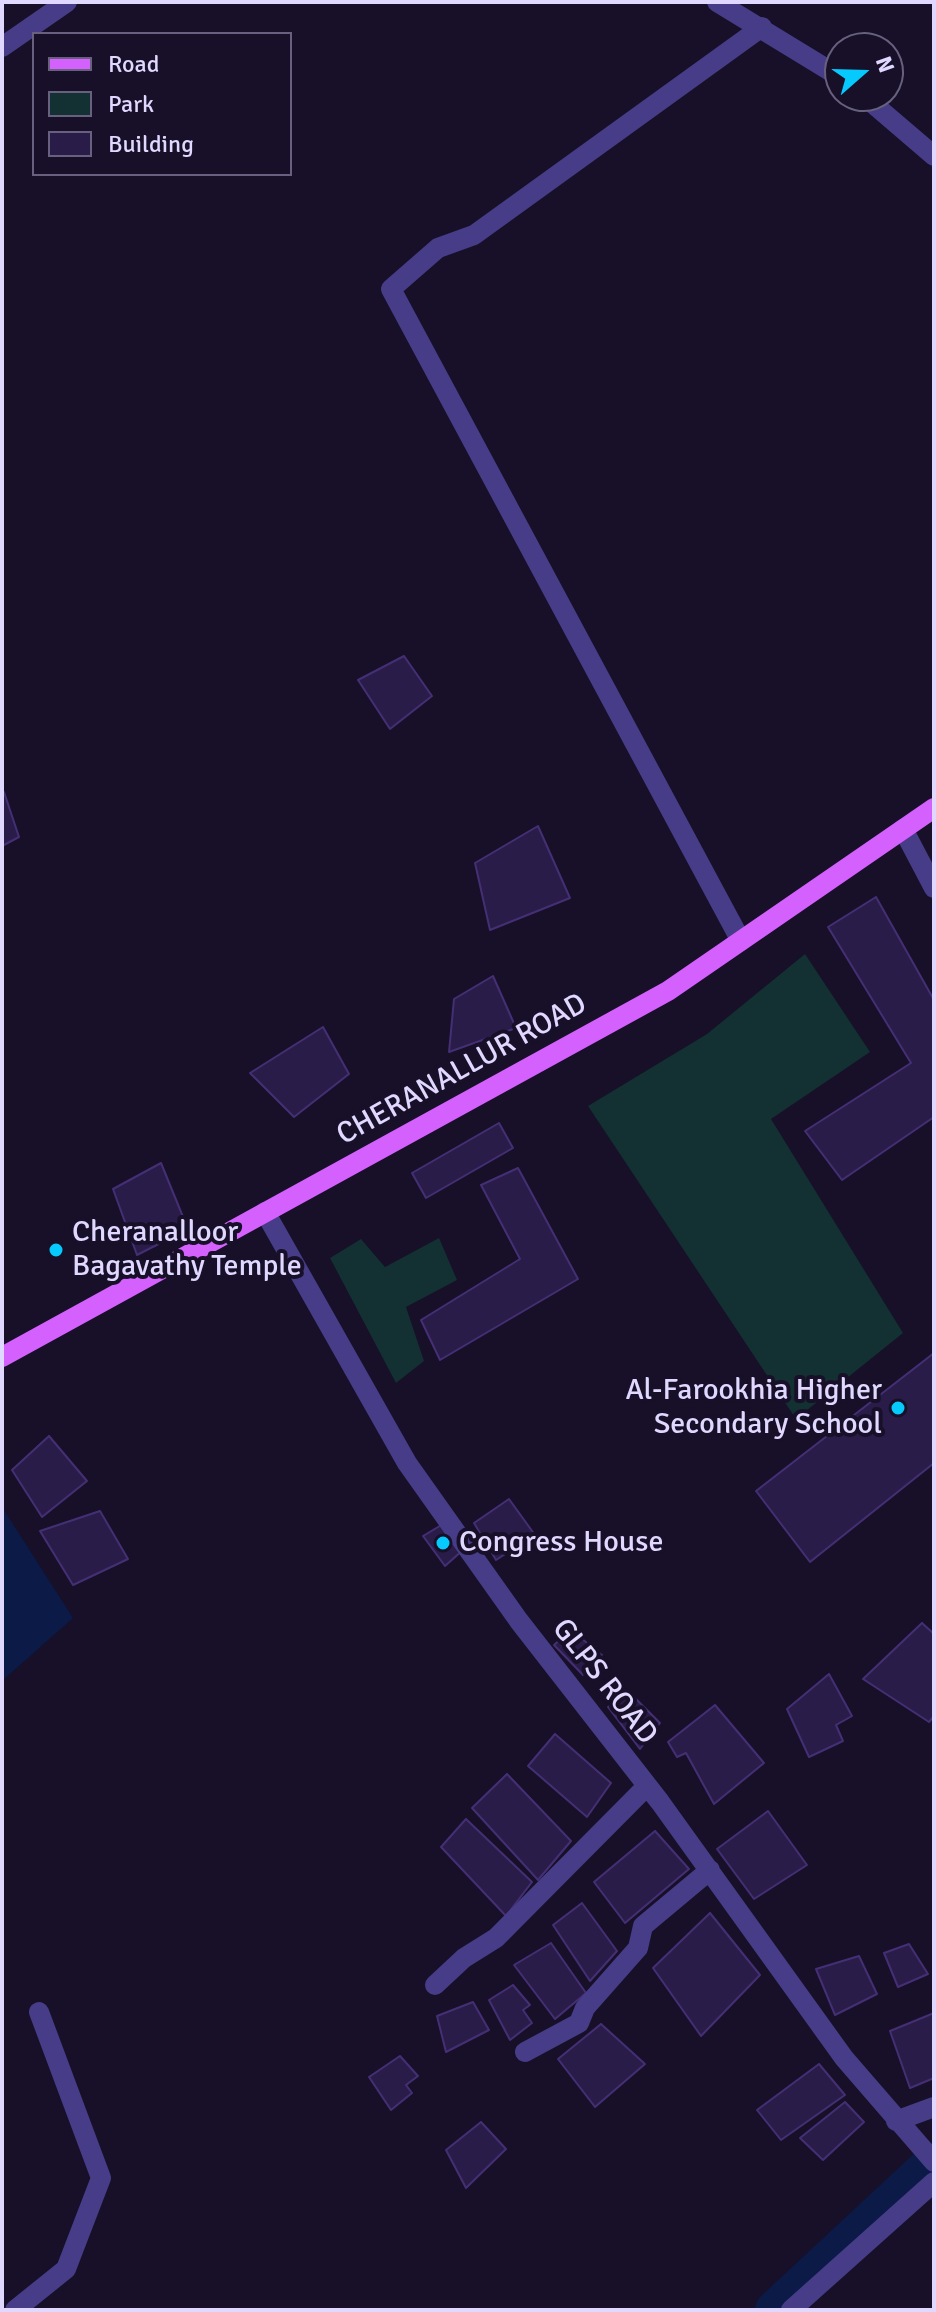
<!DOCTYPE html>
<html>
<head>
<meta charset="utf-8">
<style>
  body { margin:0 }
  #map { position:relative; width:936px; height:2312px; overflow:hidden; background:#171028; font-family:Signika,sans-serif }
  canvas { display:block }
  .frame { position:absolute; inset:0; border:4px solid #e0d8ff; pointer-events:none }
  .legend { position:absolute; left:32px; top:32px; width:260px; height:144px; box-sizing:border-box; background:#171028; border:2px solid #67607e; margin:0; padding:10px 14px; list-style:none; font-size:24px; color:#e0d8ff }
  .legend li { display:flex; align-items:center; gap:16px; height:40px }
  .legend b { width:40px; border:2px solid #67607e }
  .north { position:absolute; left:824px; top:32px; width:80px; height:80px; box-sizing:border-box; background:#171028; border:2px solid #67607e; border-radius:50%; rotate:70deg; font-size:22px; font-weight:700; line-height:32px; text-align:center; color:#e0d8ff }
  .north::after { content:''; display:block; margin:auto; width:28px; height:36px; background:#06cafd; clip-path:polygon(50% 0,100% 100%,50% 72%,0 100%) }
</style>
</head>
<body>
<div id="map">
<canvas width="936" height="2312"></canvas>
<div class="frame"></div>
<ul class="legend">
<li><b style="height:10px;background:#d460fe"></b>Road</li>
<li><b style="height:22px;background:#133032"></b>Park</li>
<li><b style="height:22px;background:#2a1c49"></b>Building</li>
</ul>
<div class="north">N</div>
</div>
<script>
const ctx = document.querySelector('canvas').getContext('2d');
ctx.lineJoin = 'round';
function fill(path, color) { ctx.fillStyle = color; ctx.fill(path, 'evenodd'); }
const toPath = rows => new Path2D(rows.map(r => 'M' + r).join(''));
function stroke(path, color, width, dash) { ctx.strokeStyle = color; ctx.lineWidth = width; ctx.lineCap = dash ? 'butt' : 'round'; ctx.setLineDash(dash || []); ctx.stroke(path); }
function write(font, color, halo, rows, align = 'center') {
  ctx.font = font + ' Signika,sans-serif'; ctx.lineWidth = 8; ctx.setLineDash([]); ctx.textBaseline = 'middle'; ctx.strokeStyle = halo; ctx.fillStyle = color; for (const [text, x, y, turn = 0] of rows) {
    ctx.save(); ctx.translate(x, y); ctx.rotate((+turn || 0) * Math.PI / 180); ctx.textAlign = isNaN(turn) ? turn : align; if (halo) ctx.strokeText(text, 0, 0); ctx.fillText(text, 0, 0); ctx.restore();
  }
}
const green = toPath([
  [805,954,870,1052,771,1119,903,1333,796,1419,588,1106,707,1034],
  [439,1238,457,1280,406,1307,424,1361,396,1383,330,1258,361,1239,385,1267]
]);
const water = toPath([
  [2,1507,73,1618,2,1681]
]);
const canal = toPath([
  [774,2310,934,2161]
]);
const building = toPath([
  [404,656,432,696,390,729,358,680,404,656],
  [4,792,19,837,2,846,2,793,4,792],
  [538,826,570,898,490,930,475,863,538,826],
  [876,897,934,1000,934,1117,842,1180,805,1131,911,1063,828,927,876,897],
  [493,976,516,1028,449,1052,454,999,493,976],
  [323,1027,349,1074,294,1117,250,1073,323,1027],
  [499,1123,513,1148,426,1198,412,1173,499,1123],
  [161,1163,188,1229,137,1255,113,1189,161,1163],
  [518,1168,578,1279,440,1360,421,1320,520,1259,481,1185,518,1168],
  [934,1353,934,1463,810,1562,756,1491,934,1353],
  [49,1436,87,1481,42,1517,12,1470,49,1436],
  [509,1499,535,1535,496,1560,474,1523,509,1499],
  [100,1511,128,1559,73,1585,40,1531,100,1511],
  [443,1524,463,1550,445,1566,423,1536,443,1524],
  [922,1623,934,1634,934,1716,929,1722,863,1679,922,1623],
  [571,1630,602,1655,583,1675,554,1645,571,1630],
  [829,1674,852,1716,836,1725,843,1741,809,1757,787,1709,829,1674],
  [629,1692,660,1723,640,1749,608,1707,629,1692],
  [715,1705,764,1763,714,1804,686,1753,677,1757,668,1742,715,1705],
  [555,1734,611,1783,587,1817,528,1766,555,1734],
  [507,1774,571,1841,538,1880,472,1808,507,1774],
  [768,1811,807,1865,754,1899,717,1849,768,1811],
  [466,1819,532,1882,506,1916,441,1847,466,1819],
  [655,1831,689,1869,625,1923,594,1882,655,1831],
  [582,1903,617,1951,590,1981,553,1925,582,1903],
  [710,1913,760,1975,701,2036,653,1968,710,1913],
  [551,1943,586,1993,555,2019,514,1965,551,1943],
  [909,1944,928,1974,898,1987,884,1953,909,1944],
  [859,1956,877,1994,835,2015,816,1969,859,1956],
  [513,1985,530,2005,523,2010,532,2023,510,2040,489,2000,513,1985],
  [473,2002,489,2030,446,2052,437,2016,473,2002],
  [934,2013,934,2078,910,2088,890,2031,934,2013],
  [601,2024,645,2064,595,2107,558,2059,601,2024],
  [400,2056,418,2076,406,2085,412,2093,391,2110,369,2077,400,2056],
  [819,2064,845,2095,781,2140,757,2110,819,2064],
  [845,2102,864,2122,823,2160,800,2138,845,2102],
  [481,2122,506,2149,466,2188,446,2150,481,2122]
]);
const minor = toPath([
  [717,2,840,77],
  [2,47,67,2],
  [864,96,934,156],
  [903,829,934,888],
  [741,941,391,289,438,248,474,235,762,27],
  [265,1212,407,1463,519,1621,660,1802,844,2058,934,2162],
  [435,1985,464,1958,496,1938,647,1786],
  [525,2052,579,2023,585,2008,638,1948,643,1926,710,1870],
  [896,2121,934,2107],
  [15,2310,66,2269,101,2178,39,2012],
  [791,2310,934,2182]
]);
const major = toPath([
  [2,1357,668,991,934,808]
]);
const markers = [
  [56,1250,8,"#06cafd"],
  [898,1408,8,"#06cafd"],
  [443,1543,8,"#06cafd"]
];
const streetNames = [
  ["CHERANALLUR ROAD",462,1070,-29],
  ["GLPS ROAD",604,1682,52]
];
const poiNames = [
  ["Cheranalloor",72,1233],
  ["Bagavathy Temple",72,1267],
  ["Al-Farookhia Higher",882,1391,"right"],
  ["Secondary School",882,1425,"right"],
  ["Congress House",459,1543]
];
fill(green, '#133032');
fill(water, '#0b1a47');
stroke(canal, '#0b1a47', 38);
fill(building, '#2a1c49');
stroke(building, '#442f75', 2);
stroke(minor, '#473c87', 20);
stroke(major, '#d460fe', 20);
for (const [x, y, r, color] of markers) { const dot = new Path2D(); dot.arc(x, y, r, 0, 2 * Math.PI); ctx.fillStyle = color; ctx.fill(dot); stroke(dot, '#171028', 3); }
write('30px', '#e0d8ff', '#171028', streetNames);
write('30px', '#e0d8ff', '#171028', poiNames, 'left');
</script>
</body>
</html>
